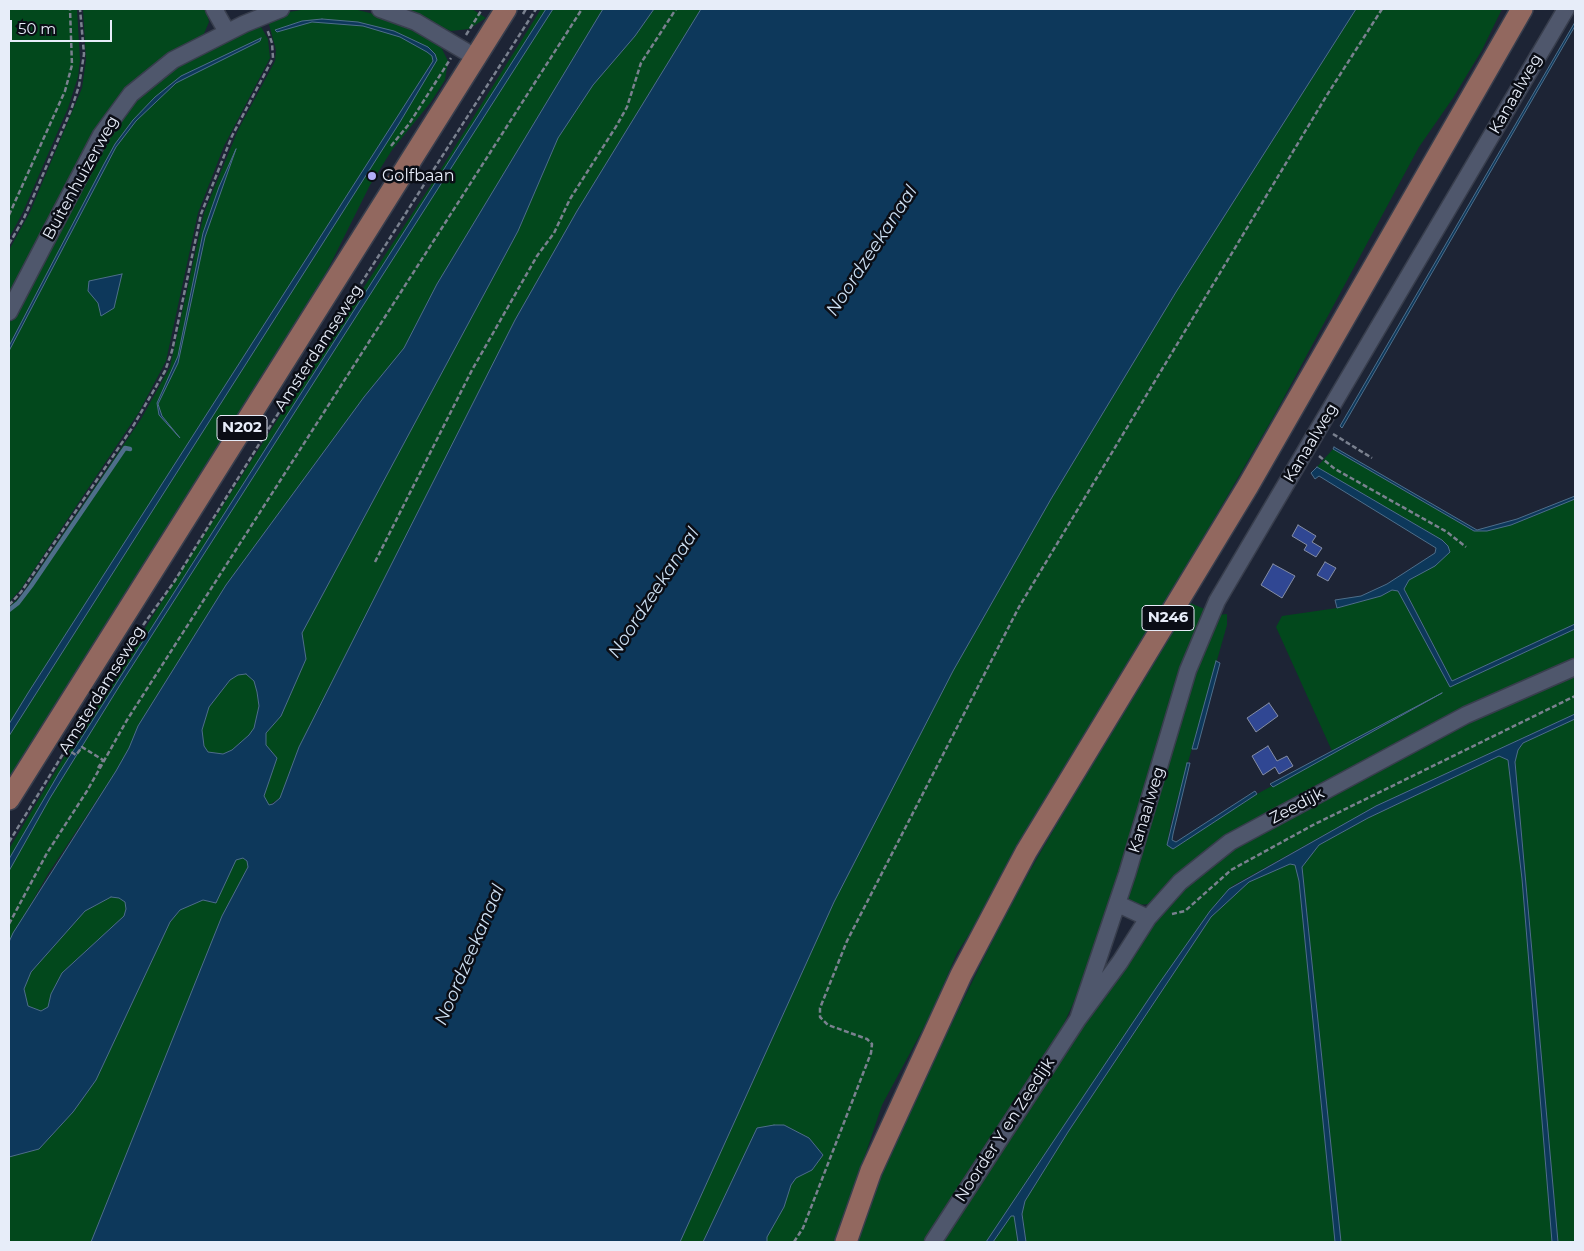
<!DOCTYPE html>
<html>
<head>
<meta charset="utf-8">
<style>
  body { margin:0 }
  #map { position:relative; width:1584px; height:1251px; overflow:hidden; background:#1d2435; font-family:Montserrat,sans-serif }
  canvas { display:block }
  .frame { position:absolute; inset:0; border:10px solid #e7edf9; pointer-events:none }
  .scale { position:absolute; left:10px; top:20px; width:102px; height:22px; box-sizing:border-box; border:2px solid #e7edf9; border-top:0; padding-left:6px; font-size:15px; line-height:18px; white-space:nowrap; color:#e7edf9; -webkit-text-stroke:4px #0a0d15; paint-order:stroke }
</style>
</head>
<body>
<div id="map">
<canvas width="1584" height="1251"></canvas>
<div class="frame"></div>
<div class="scale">50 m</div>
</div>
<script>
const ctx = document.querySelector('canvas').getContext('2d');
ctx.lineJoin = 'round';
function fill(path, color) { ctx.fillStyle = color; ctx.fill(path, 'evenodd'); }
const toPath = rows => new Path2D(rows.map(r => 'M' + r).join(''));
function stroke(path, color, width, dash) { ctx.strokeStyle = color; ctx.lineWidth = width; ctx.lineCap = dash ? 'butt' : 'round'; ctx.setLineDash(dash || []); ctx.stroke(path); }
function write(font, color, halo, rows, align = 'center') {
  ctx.font = font + ' Montserrat,sans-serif'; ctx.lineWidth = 5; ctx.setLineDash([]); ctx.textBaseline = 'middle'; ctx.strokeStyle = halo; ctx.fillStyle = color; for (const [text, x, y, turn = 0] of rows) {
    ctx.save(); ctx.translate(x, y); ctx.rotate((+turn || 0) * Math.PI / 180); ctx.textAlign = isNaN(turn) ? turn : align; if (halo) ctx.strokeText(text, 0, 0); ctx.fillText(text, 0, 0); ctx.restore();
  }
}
const green = toPath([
  [9,9,77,9,80,60,78,77,68,108,23,212,9,238],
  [83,9,206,9,209,22,203,36,146,73,9,299,9,250,30,212,82,88,86,60],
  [307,9,358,10,397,20,435,41,441,47,448,61,445,80,431,102,392,150,370,185,325,275,9,783,9,607,21,596,141,419,170,367,204,213,238,130,275,61,276,50,268,21,289,12],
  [400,9,472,9,486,18,469,29,451,31],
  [541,9,603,9,437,284,404,348,364,397,226,585,138,726,129,748,116,771,48,874,9,942,9,849,76,737,295,392,429,188],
  [654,9,701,9,577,211,515,320,299,747,280,798,269,805,264,796,277,758,266,745,266,733,281,716,306,659,302,633,518,231,558,138,593,85,635,36],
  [1356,9,1502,9,1482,50,1453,98,1419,147,1275,414,1139,648,997,891,957,953,931,1014,882,1105,836,1242,767,1242,767,1237,784,1207,791,1185,796,1178,812,1170,823,1155,809,1138,784,1125,757,1128,703,1242,680,1242,834,902,953,671,1051,499,1176,292],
  [260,25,268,39,270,58,224,146,198,213,166,361,139,412,21,589,9,602,9,324,93,161,122,113,168,70],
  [1333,449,1474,531,1487,531,1511,525,1575,499,1575,624,1452,681,1404,589,1409,580,1417,576,1448,546,1442,540,1317,467],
  [1392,590,1398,591,1404,600,1450,687,1575,629,1575,660,1269,813,1149,904,1137,905,1130,902,1126,893,1199,656,1218,615,1227,614,1227,625,1171,822,1167,845,1173,849,1257,794,1442,694,1332,751,1276,627,1282,616,1337,608,1381,596],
  [1186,601,1209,611,1103,929,1084,980,1061,1030,928,1242,851,1242,910,1108,1010,905],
  [1575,672,1575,714,1376,806,1232,886,1210,911,986,1242,939,1242,1109,984,1166,908,1194,877,1225,852,1400,756],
  [246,674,254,681,257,692,259,706,254,728,249,735,232,750,223,754,208,752,204,746,202,730,209,707,230,680,238,675],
  [1575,719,1575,1242,1558,1242,1515,762,1518,750,1523,743],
  [1499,756,1508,760,1522,879,1552,1242,1341,1242,1302,867,1319,845,1368,818],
  [243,858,247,861,248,867,222,916,91,1242,9,1242,9,1157,39,1149,73,1112,96,1080,170,922,180,910,203,900,216,903,236,860],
  [1290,864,1295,865,1299,881,1335,1242,1026,1242,1022,1214,1025,1201,1068,1132,1211,917,1249,882],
  [111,897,119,898,125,902,126,909,124,916,62,973,51,994,48,1007,41,1011,28,1006,24,989,31,972,85,911],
  [1011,1216,1015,1216,1018,1242,993,1242]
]);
const water = toPath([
  [546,9,553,9,120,685,50,798,9,871,9,859,59,773,546,9],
  [603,9,654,9,635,36,593,85,558,138,518,231,302,633,306,659,281,716,266,733,266,745,277,758,264,796,269,805,273,804,280,798,299,747,515,320,577,211,701,9,1356,9,1176,292,1051,499,953,671,834,902,680,1242,91,1242,222,916,248,867,247,861,243,858,236,860,216,903,203,900,180,910,170,922,96,1080,73,1112,39,1149,9,1157,9,942,13,933,116,771,129,748,138,726,226,585,364,397,404,348,437,284,603,9],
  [246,674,254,681,257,692,259,706,254,728,249,735,232,750,223,754,208,752,204,746,202,730,209,707,230,680,238,675,246,674],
  [111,897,119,898,125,902,126,909,124,916,62,973,51,994,48,1007,41,1011,28,1006,24,989,31,972,85,911,111,897],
  [322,19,358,22,394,31,428,47,435,54,437,60,400,122,9,736,9,724,28,693,433,61,432,56,427,52,400,37,363,26,312,22,277,32,275,30,302,21,322,19],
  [1575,22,1575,26,1342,428,1340,426,1575,22],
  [261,38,260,41,176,83,136,121,116,147,9,351,9,346,104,164,115,144,133,120,155,97,181,76,261,38],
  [236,149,205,237,178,363,158,404,162,416,180,438,159,415,157,403,178,356,203,233,219,187,236,149],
  [122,274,114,308,101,316,98,303,88,291,89,281,122,274],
  [1334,447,1477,530,1517,519,1575,496,1575,499,1511,525,1487,531,1474,531,1333,449,1334,447],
  [1317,467,1442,540,1448,546,1450,552,1435,566,1409,580,1404,589,1452,681,1575,624,1575,629,1450,687,1398,591,1392,590,1381,596,1337,608,1335,600,1361,596,1387,584,1435,553,1436,548,1319,476,1315,479,1311,473,1317,467],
  [1216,661,1220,663,1197,749,1192,749,1216,661],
  [1442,693,1273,787,1270,784,1332,751,1442,693],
  [1575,714,1575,719,1523,743,1518,750,1515,762,1558,1242,1552,1242,1522,879,1508,760,1499,756,1368,818,1319,845,1302,867,1341,1242,1335,1242,1299,881,1295,865,1290,864,1249,882,1211,917,1068,1132,1025,1201,1022,1214,1026,1242,1018,1242,1014,1216,1011,1216,993,1242,986,1242,1158,985,1210,911,1229,889,1376,806,1575,714],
  [1187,763,1190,763,1173,834,1172,840,1176,842,1255,791,1257,794,1173,849,1167,845,1187,763],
  [774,1125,784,1125,809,1138,823,1155,812,1170,796,1178,791,1185,784,1207,767,1237,767,1242,703,1242,757,1128,774,1125]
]);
const stream = toPath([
  [9,610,18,603,31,586,125,448,130,449]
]);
const building = toPath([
  [1298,525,1316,536,1312,542,1322,548,1316,557,1304,550,1307,545,1292,536,1298,525],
  [1325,562,1336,568,1328,581,1317,575,1325,562],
  [1273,564,1295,576,1282,598,1261,585,1273,564],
  [1269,703,1278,716,1256,732,1247,718,1269,703],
  [1268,746,1277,761,1287,756,1293,766,1279,774,1275,767,1263,775,1252,756,1268,746]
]);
const path = toPath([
  [523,14,526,9],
  [466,35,481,11],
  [391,146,409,124,451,58],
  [9,215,65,91,72,65,70,9],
  [9,244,24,218,71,110,79,86,84,54,80,9],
  [1333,434,1372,458],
  [1319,456,1335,469,1447,532,1466,547],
  [375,562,472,370,537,256,554,233,570,199,617,125,627,107,641,63,676,9],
  [9,605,21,592,132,428,165,371,172,351,201,214,232,136,273,58,272,43,267,29],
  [65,748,76,755,82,747,103,760,98,768],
  [9,842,136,635,174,582,274,420,536,9],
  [1172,914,1185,911,1231,870,1313,825,1575,696],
  [9,924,47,853,87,791,127,720,582,9],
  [794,1242,803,1228,871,1053,872,1044,867,1039,828,1025,820,1017,820,1008,847,941,1019,607,1327,95,1382,9]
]);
const minor = toPath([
  [214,9,227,32],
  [380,9,416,22,475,57],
  [9,312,101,135,131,94,173,60,244,24,281,9],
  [1118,904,1148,918],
  [1078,1019,1127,874,1188,670,1217,601,1566,9],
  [933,1242,1078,1019,1120,962,1148,918,1180,882,1230,842,1466,715,1575,667]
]);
const major = toPath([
  [9,799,506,9],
  [846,1242,871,1171,961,975,1026,852,1248,486,1522,9]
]);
const markers = [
  [372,176,5,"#b2adf9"]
];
const shields = [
  [242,428,50],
  [1168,618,52]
];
const shieldNames = [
  ["N202",242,428],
  ["N246",1168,618]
];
const streetNames = [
  ["Kanaalweg",1516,94,-60],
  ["Buitenhuizerweg",81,178,-61],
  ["Amsterdamseweg",319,348,-57],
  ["Kanaalweg",1311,443,-59],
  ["Amsterdamseweg",102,690,-58],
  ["Zeedijk",1297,806,-28],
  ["Kanaalweg",1147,810,-73],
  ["Noorder Y en Zeedijk",1005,1130,-57]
];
const poiNames = [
  ["Golfbaan",382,176]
];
const waterNames = [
  ["Noordzeekanaal",872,251,-57],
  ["Noordzeekanaal",654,593,-57],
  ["Noordzeekanaal",470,955,-67]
];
fill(green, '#02481c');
fill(water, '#0d385b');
stroke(water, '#4e6e8a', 1);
stroke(stream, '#4e6e8a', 4.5);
fill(building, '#304793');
stroke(building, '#858ea5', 1);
stroke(minor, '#383e4d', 19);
stroke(major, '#383e4d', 24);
stroke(path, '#7a818f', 2.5, [5, 2.5]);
stroke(minor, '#4f576c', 16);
stroke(major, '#92685f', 21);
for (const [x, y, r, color] of markers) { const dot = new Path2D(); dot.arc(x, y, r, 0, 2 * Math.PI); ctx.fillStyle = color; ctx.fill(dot); stroke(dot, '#0a0d15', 2); }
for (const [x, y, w] of shields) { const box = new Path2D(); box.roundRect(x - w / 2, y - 12.5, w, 25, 4); ctx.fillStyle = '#0a0d15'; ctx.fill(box); stroke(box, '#e7edf9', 1); }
write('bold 15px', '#e7edf9', null, shieldNames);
write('16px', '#e7edf9', '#0a0d15', streetNames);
write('16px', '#e7edf9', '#0a0d15', poiNames, 'left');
write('italic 18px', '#ccdef1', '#0a0d15', waterNames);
</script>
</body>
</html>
